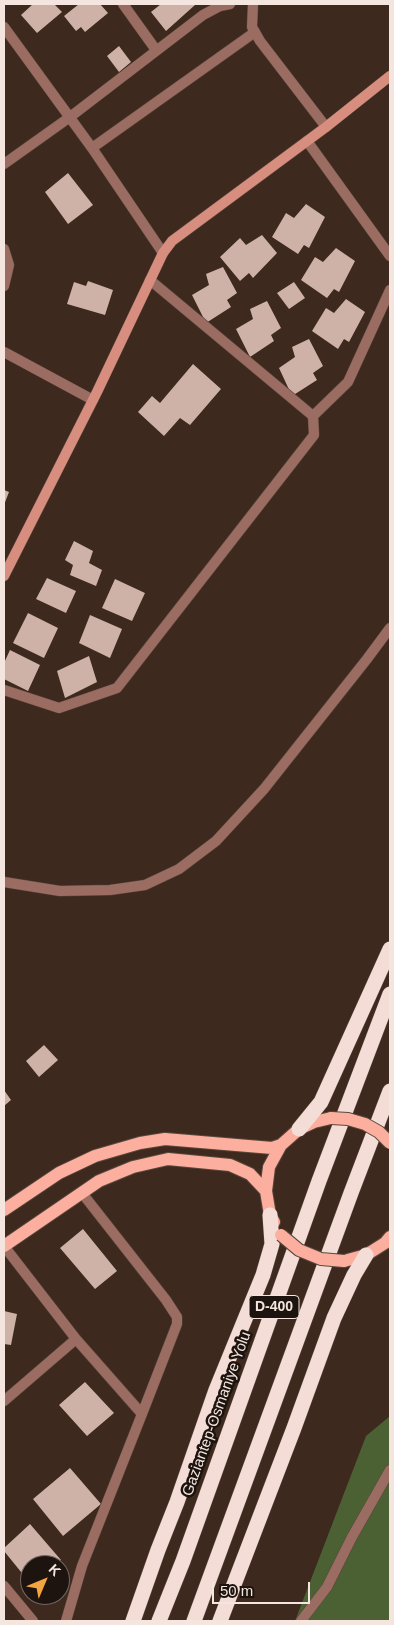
<!DOCTYPE html>
<html>
<head>
<meta charset="utf-8">
<style>
  body { margin:0 }
  #map { position:relative; width:394px; height:1625px; overflow:hidden; background:#3d291d; font-family:Arial,sans-serif }
  canvas { display:block }
  .frame { position:absolute; inset:0; border:5px solid #f4e6de; pointer-events:none }
  .north { position:absolute; left:20px; top:1555px; width:50px; height:50px; box-sizing:border-box; background:#1d140f; border:1px solid #736862; border-radius:50%; rotate:45deg; font-size:14px; font-weight:700; line-height:20px; text-align:center; color:#f4e6de }
  .north::after { content:''; display:block; margin:auto; width:18px; height:22px; background:#f2a541; clip-path:polygon(50% 0,100% 100%,50% 72%,0 100%) }
  .scale { position:absolute; left:212px; top:1582px; width:98px; height:22px; box-sizing:border-box; border:2px solid #f4e6de; border-top:0; padding-left:6px; font-size:15px; line-height:18px; white-space:nowrap; color:#f4e6de; -webkit-text-stroke:4px #1d140f; paint-order:stroke }
</style>
</head>
<body>
<div id="map">
<canvas width="394" height="1625"></canvas>
<div class="frame"></div>
<div class="north">K</div>
<div class="scale">50 m</div>
</div>
<script>
const ctx = document.querySelector('canvas').getContext('2d');
ctx.lineJoin = 'round';
function fill(path, color) { ctx.fillStyle = color; ctx.fill(path, 'evenodd'); }
const toPath = rows => new Path2D(rows.map(r => 'M' + r).join(''));
function stroke(path, color, width, dash) { ctx.strokeStyle = color; ctx.lineWidth = width; ctx.lineCap = dash ? 'butt' : 'round'; ctx.setLineDash(dash || []); ctx.stroke(path); }
function write(font, color, halo, rows, align = 'center') {
  ctx.font = font + ' Arial,sans-serif'; ctx.lineWidth = 5; ctx.setLineDash([]); ctx.textBaseline = 'middle'; ctx.strokeStyle = halo; ctx.fillStyle = color; for (const [text, x, y, turn = 0] of rows) {
    ctx.save(); ctx.translate(x, y); ctx.rotate((+turn || 0) * Math.PI / 180); ctx.textAlign = isNaN(turn) ? turn : align; if (halo) ctx.strokeText(text, 0, 0); ctx.fillText(text, 0, 0); ctx.restore();
  }
}
const green = toPath([
  [390,1416,390,1621,295,1621,366,1436]
]);
const building = toPath([
  [33,4,54,4,62,12,37,33,21,15],
  [79,4,100,4,108,13,85,32,81,27,76,31,64,16],
  [161,4,194,4,195,5,166,31,151,12],
  [119,46,131,62,119,72,107,56],
  [68,173,93,205,68,224,45,192],
  [306,204,325,217,309,248,304,245,298,254,272,237,286,213,294,218],
  [262,235,277,253,253,278,249,273,240,281,220,257,240,238,246,245],
  [336,248,355,261,339,292,334,289,327,298,301,280,315,257,323,262],
  [223,267,237,293,227,300,231,307,206,323,192,295,209,285,206,274],
  [88,281,113,290,105,315,67,304,74,282,86,286],
  [294,282,305,298,289,309,277,293],
  [346,299,365,312,349,342,344,339,338,349,312,331,326,308,334,313],
  [267,301,281,328,271,335,274,341,250,357,236,329,253,319,250,309],
  [309,339,323,366,313,373,317,380,292,396,279,368,295,357,292,347],
  [193,364,221,389,190,425,180,418,164,436,138,412,152,396,160,403],
  [4,490,9,492,4,505],
  [74,541,93,551,89,563,102,570,96,586,70,575,73,565,65,560],
  [47,578,76,591,66,613,36,599],
  [115,579,145,593,132,621,102,608],
  [28,613,58,628,44,658,13,643],
  [90,615,122,629,110,658,79,643],
  [10,650,40,665,28,691,4,679,4,663],
  [89,656,97,682,65,698,57,671],
  [44,1045,58,1060,39,1077,26,1061],
  [4,1090,11,1100,4,1106],
  [83,1229,117,1271,95,1289,60,1248],
  [4,1311,17,1314,11,1345,4,1344],
  [85,1382,114,1413,87,1436,59,1405],
  [70,1468,101,1504,63,1536,33,1499],
  [30,1524,61,1560,55,1565,30,1565,30,1583,4,1551,4,1548]
]);
const street = toPath([
  [123,4,156,50],
  [253,4,252,27,260,41,326,127],
  [4,27,92,148,163,253],
  [307,141,390,256],
  [92,148,255,32],
  [4,164,70,117,203,15,220,6,230,4],
  [4,249,9,265,4,286],
  [150,280,313,416],
  [4,352,93,400],
  [4,690,59,708,117,688,314,435,313,416,348,382,390,290],
  [4,882,60,891,110,890,145,885,179,869,216,841,264,789,367,659,390,628],
  [82,1193,166,1300,177,1317,177,1324,142,1414],
  [4,1246,76,1339,142,1414,82,1566,66,1621],
  [4,1401,76,1339],
  [4,1586,33,1621],
  [301,1621,327,1587,352,1537,390,1470]
]);
const secondary = toPath([
  [4,576,97,392,163,253,172,241,326,127,390,76]
]);
const primary = toPath([
  [4,1210,59,1173,95,1156,140,1143,165,1139,272,1148,281,1145],
  [274,1222,270,1215,266,1191,269,1167,281,1145,299,1129,314,1122,331,1118],
  [4,1246,99,1181,133,1167,168,1159,230,1165,250,1174,266,1191],
  [344,1261,366,1255,385,1243,390,1237]
]);
const highway = toPath([
  [299,1129,321,1102,390,949],
  [133,1621,158,1550,177,1502,216,1390,263,1275,272,1244,270,1215],
  [159,1621,183,1561,319,1181,390,994],
  [194,1621,351,1193,390,1091],
  [220,1621,294,1428,334,1318,354,1275,366,1255]
]);
const primaryBridge = toPath([
  [331,1118,348,1119,365,1124,379,1132,390,1143],
  [281,1235,299,1250,321,1259,344,1261]
]);
const shields = [
  [274,1307,50]
];
const shieldNames = [
  ["D-400",274,1307]
];
const streetNames = [
  ["Gaziantep-Osmaniye Yolu",217,1414,-70]
];
fill(green, '#4b6033');
fill(building, '#ceb2a7');
stroke(street, '#5a473c', 11);
stroke(secondary, '#5a473c', 11);
stroke(primary, '#5a473c', 14);
stroke(highway, '#5a473c', 16);
stroke(street, '#9b6c62', 10);
stroke(secondary, '#d88e7e', 10);
stroke(primary, '#fcaf9e', 12);
stroke(highway, '#f5ddd7', 15);
stroke(primaryBridge, '#5a473c', 14, []);
stroke(primaryBridge, '#fcaf9e', 12);
for (const [x, y, w] of shields) { const box = new Path2D(); box.roundRect(x - w / 2, y - 11.5, w, 23, 4); ctx.fillStyle = '#1d140f'; ctx.fill(box); stroke(box, '#f4e6de', 1); }
write('bold 14px', '#f4e6de', null, shieldNames);
write('15px', '#f4e6de', '#1d140f', streetNames);
</script>
</body>
</html>
